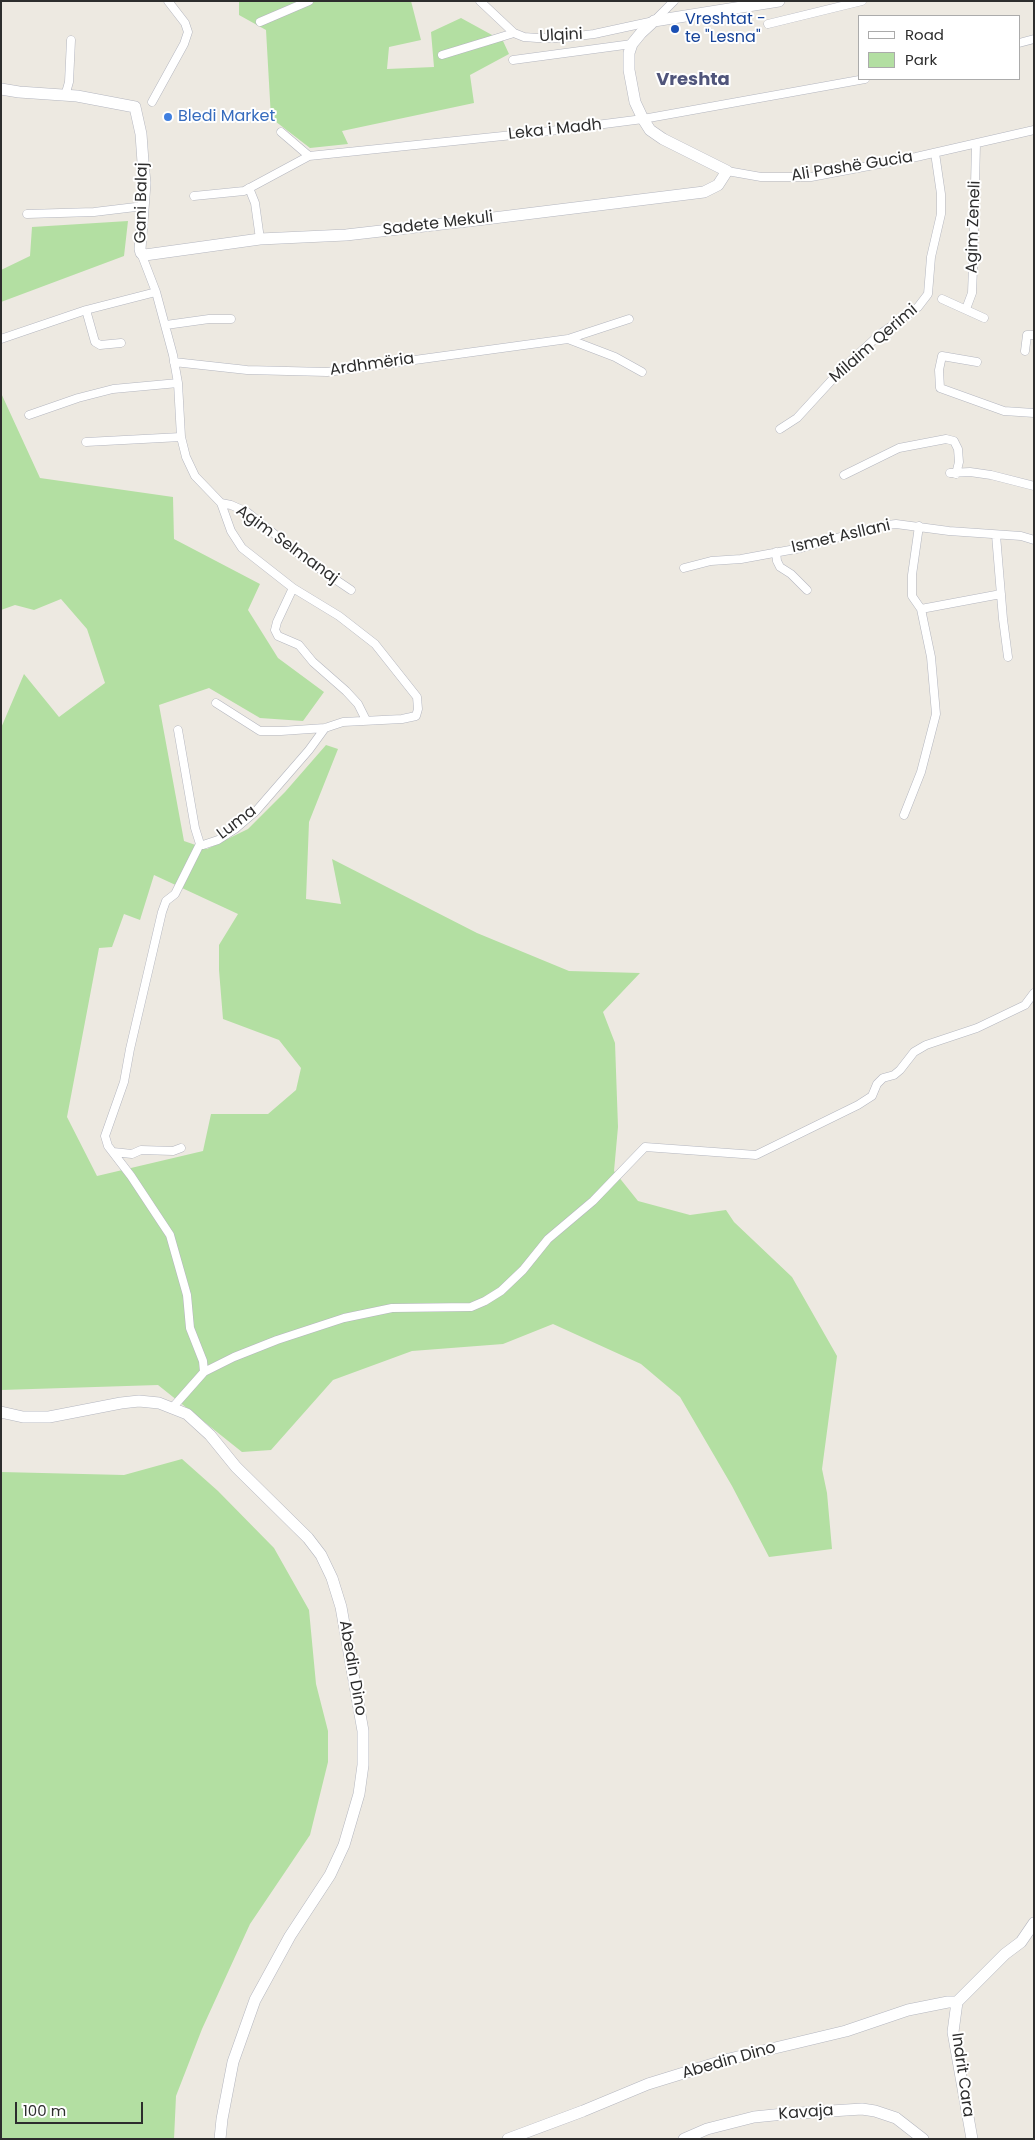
<!DOCTYPE html>
<html>
<head>
<meta charset="utf-8">
<style>
  body { margin:0 }
  #map { position:relative; width:1035px; height:2140px; overflow:hidden; background:#ede9e1; font-family:Poppins,sans-serif }
  canvas { display:block }
  .frame { position:absolute; inset:0; border:2px solid #2d2d2d; pointer-events:none }
  .legend { position:absolute; left:858px; top:15px; width:162px; height:65px; box-sizing:border-box; background:#fff; border:1px solid #ababab; margin:0; padding:6px 9px; list-style:none; font-size:15px; color:#2d2d2d }
  .legend li { display:flex; align-items:center; gap:10px; height:25px }
  .legend b { width:25px; border:1px solid #ababab }
  .scale { position:absolute; left:15px; top:2102px; width:128px; height:22px; box-sizing:border-box; border:2px solid #2d2d2d; border-top:0; padding-left:6px; font-size:15px; line-height:18px; white-space:nowrap; color:#2d2d2d; -webkit-text-stroke:4px #fff; paint-order:stroke }
</style>
</head>
<body>
<div id="map">
<canvas width="1035" height="2140"></canvas>
<div class="frame"></div>
<ul class="legend">
<li><b style="height:6px;background:#fff"></b>Road</li>
<li><b style="height:14px;background:#b3dfa2"></b>Park</li>
</ul>
<div class="scale">100 m</div>
</div>
<script>
const ctx = document.querySelector('canvas').getContext('2d');
ctx.lineJoin = 'round';
function fill(path, color) { ctx.fillStyle = color; ctx.fill(path, 'evenodd'); }
const toPath = rows => new Path2D(rows.map(r => 'M' + r).join(''));
function stroke(path, color, width, dash) { ctx.strokeStyle = color; ctx.lineWidth = width; ctx.lineCap = dash ? 'butt' : 'round'; ctx.setLineDash(dash || []); ctx.stroke(path); }
function write(font, color, halo, rows, align = 'center') {
  ctx.font = font + ' Poppins,sans-serif'; ctx.lineWidth = 4; ctx.setLineDash([]); ctx.textBaseline = 'middle'; ctx.strokeStyle = halo; ctx.fillStyle = color; for (const [text, x, y, turn = 0] of rows) {
    ctx.save(); ctx.translate(x, y); ctx.rotate((+turn || 0) * Math.PI / 180); ctx.textAlign = isNaN(turn) ? turn : align; if (halo) ctx.strokeText(text, 0, 0); ctx.fillText(text, 0, 0); ctx.restore();
  }
}
const green = toPath([
  [239,1,411,1,421,40,389,47,387,69,434,67,431,32,461,18,503,41,509,54,470,75,474,103,342,131,348,144,310,148,271,118,266,30,239,15],
  [128,221,124,256,1,302,1,270,30,256,32,227],
  [1,393,40,478,173,497,174,539,260,584,248,610,278,658,324,692,303,721,260,718,209,688,159,705,184,841,207,849,248,829,285,792,326,745,338,749,309,822,306,899,341,904,332,859,477,933,569,971,640,973,603,1012,615,1043,618,1127,614,1171,638,1201,690,1215,726,1210,734,1222,792,1277,837,1356,822,1469,827,1493,832,1549,769,1557,732,1486,680,1397,641,1364,553,1324,503,1344,412,1351,333,1380,271,1450,242,1452,158,1385,1,1390,1,728,24,674,59,717,105,683,87,629,61,599,34,610,15,605,1,610],
  [154,875,238,914,219,945,219,970,223,1019,279,1040,301,1068,296,1090,268,1114,211,1114,203,1151,97,1176,67,1117,99,948,112,947,124,914,140,920],
  [182,1459,218,1491,274,1548,309,1610,316,1684,328,1731,328,1762,310,1835,250,1924,202,2029,176,2096,174,2139,1,2139,1,1472,124,1475]
]);
const street = toPath([
  [480,1,514,33,524,37,537,38,562,38,594,34,654,21,674,1],
  [260,22,309,1],
  [768,24,862,1],
  [1019,43,1034,39],
  [442,55,514,33],
  [513,60,632,44],
  [65,96,69,82,71,40],
  [152,102,184,44,188,32,185,23,168,1],
  [281,132,309,156],
  [727,171,761,177,811,177,916,157,1034,130],
  [249,188,255,203,260,239],
  [194,196,244,191,309,156,542,132,643,119,865,79],
  [27,214,94,212,144,206],
  [141,253,156,292,173,355,178,383,181,437,186,457,195,476,221,503,231,531,242,548,293,588,339,616,375,644,417,697,418,709,416,716,402,719,343,722,325,728,281,731,260,731,216,703],
  [942,299,984,318],
  [966,309,972,293,973,268,976,144],
  [86,310,95,342,100,345,121,343],
  [166,325,209,319,231,319],
  [1,339,86,310,156,292],
  [568,339,615,357,642,372],
  [1025,351,1027,335,1034,335],
  [174,362,247,370,327,372,568,339,629,319],
  [977,362,942,356,939,370,940,388,1004,411,1034,413],
  [29,415,78,398,113,389,178,383],
  [780,429,797,418,841,370,879,335,918,307,928,294,931,257,941,214,941,194,935,153],
  [86,442,181,437],
  [950,473,970,472,991,475,1034,486],
  [844,475,899,448,946,439,954,441,958,449,959,462,956,474],
  [221,503,231,505,247,512,308,561,351,590],
  [996,535,1003,619,1008,657],
  [776,552,777,561,780,567,791,574,807,590],
  [684,568,711,561,741,559,801,548,879,526,896,524,949,531,1021,536,1034,540],
  [293,588,277,622,275,630,278,636,299,645,313,662,346,691,358,704,366,720],
  [921,609,1001,594],
  [178,730,195,828,200,844,203,845,218,840,235,829,256,811,309,750,325,728],
  [904,815,921,772,936,714,931,657,921,609,912,596,912,575,919,526],
  [113,1152,132,1154,141,1150,173,1151,181,1148],
  [204,1372,234,1357,277,1340,344,1318,392,1308,471,1307,485,1301,501,1291,523,1270,548,1239,593,1201,645,1147,756,1155,858,1105,872,1096,877,1084,883,1078,894,1075,900,1070,914,1052,926,1045,977,1028,1025,1005,1034,993],
  [173,1407,204,1372,203,1361,190,1328,187,1295,170,1235,131,1176,108,1146,105,1136,124,1082,130,1049,162,912,166,901,175,894,200,844]
]);
const secondary = toPath([
  [1,89,19,92,77,96,135,107,141,134,143,162,145,183,140,249,141,253,145,255,260,239,346,235,477,220,704,192,718,185,727,171,663,139,650,130,643,119,635,102,629,70,629,53,632,44,641,33,654,21,779,1],
  [1,1412,23,1417,49,1417,121,1403,139,1401,159,1403,187,1414,210,1435,236,1467,308,1538,321,1555,332,1578,341,1607,363,1731,363,1765,359,1794,344,1845,330,1875,290,1936,255,2000,233,2062,222,2119,220,2139],
  [508,2139,583,2111,648,2084,729,2059,846,2031,908,2010,948,2002,957,2002],
  [684,2139,707,2129,754,2117,784,2114,862,2109,875,2111,896,2118,923,2139],
  [972,2139,953,2032,957,2002,1005,1954,1021,1942,1034,1923]
]);
const markers = [
  [675,29,5,"#1a4fb4"],
  [168,117,5,"#3f7fe0"]
];
const transitNames = [
  ["Vreshtat -",685,20],
  ["te \"Lesna\"",685,38]
];
const streetNames = [
  ["Ulqini",561,36,-3],
  ["Leka i Madh",555,130,-6],
  ["Ali Pashë Gucia",852,167,-9],
  ["Gani Balaj",142,203,-89],
  ["Sadete Mekuli",438,224,-7],
  ["Agim Zeneli",974,227,-88],
  ["Milaim Qerimi",874,344,-41],
  ["Ardhmëria",372,365,-8],
  ["Ismet Asllani",841,537,-13],
  ["Agim Selmanaj",287,545,36],
  ["Luma",237,823,-37],
  ["Abedin Dino",352,1668,80],
  ["Abedin Dino",729,2061,-16],
  ["Indrit Cara",962,2075,82],
  ["Kavaja",806,2113,-4]
];
const shopNames = [
  ["Bledi Market",178,117]
];
const neighbourhoodNames = [
  ["Vreshta",693,80]
];
fill(green, '#b3dfa2');
stroke(street, '#b4b6bf', 9);
stroke(secondary, '#b4b6bf', 12);
stroke(street, '#fff', 8);
stroke(secondary, '#fff', 11);
for (const [x, y, r, color] of markers) { const dot = new Path2D(); dot.arc(x, y, r, 0, 2 * Math.PI); ctx.fillStyle = color; ctx.fill(dot); stroke(dot, '#fff', 2); }
write('16px', '#164399', '#fff', transitNames, 'left');
write('16px', '#2d2d2d', '#fff', streetNames);
write('16px', '#366cbe', '#fff', shopNames, 'left');
write('bold 18px', '#50557b', '#fff', neighbourhoodNames);
</script>
</body>
</html>
